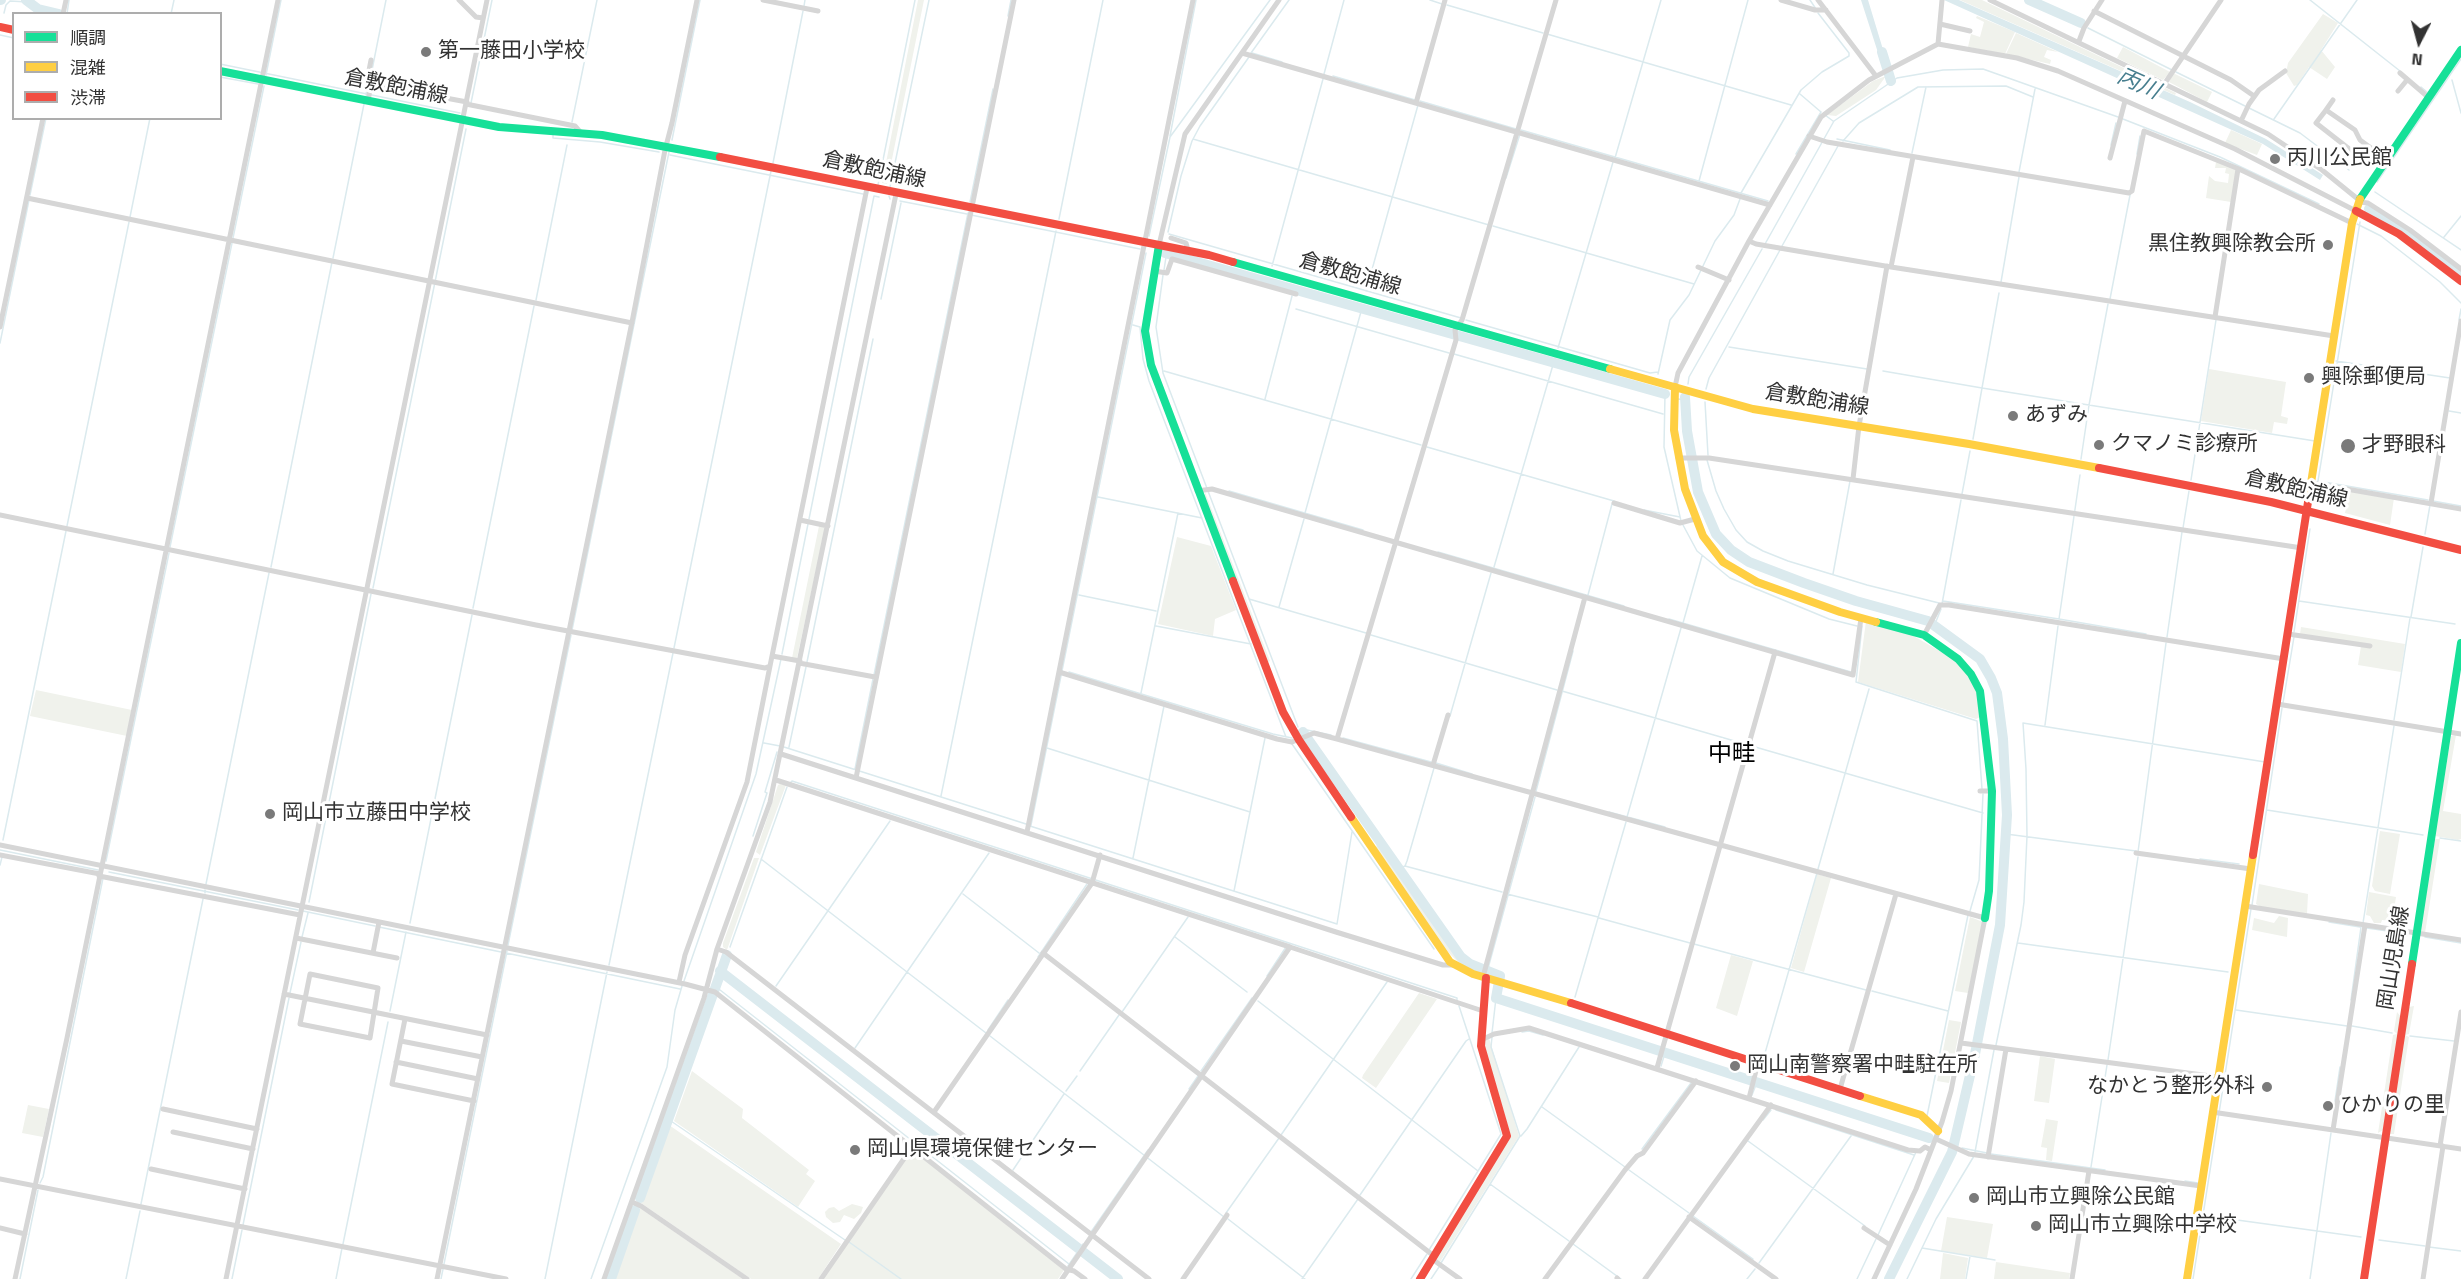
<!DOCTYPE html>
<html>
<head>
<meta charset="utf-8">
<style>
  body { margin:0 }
  #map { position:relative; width:2461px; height:1279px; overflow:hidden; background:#fff; font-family:"Titillium Web","Noto Sans JP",sans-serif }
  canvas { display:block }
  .legend { position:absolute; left:12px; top:12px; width:210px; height:108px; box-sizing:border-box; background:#fff; border:2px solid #adadad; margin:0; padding:8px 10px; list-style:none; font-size:18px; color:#323232 }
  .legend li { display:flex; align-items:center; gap:12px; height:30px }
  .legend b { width:30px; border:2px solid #adadad }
  .north { position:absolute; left:2389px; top:12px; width:60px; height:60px; -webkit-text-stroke:4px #fff; paint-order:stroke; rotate:186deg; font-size:16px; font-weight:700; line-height:24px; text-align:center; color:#323232 }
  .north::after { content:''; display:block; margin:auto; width:21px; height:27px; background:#323232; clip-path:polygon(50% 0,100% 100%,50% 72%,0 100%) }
</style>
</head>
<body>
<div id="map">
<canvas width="2461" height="1279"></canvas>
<ul class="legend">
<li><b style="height:8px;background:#16e098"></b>順調</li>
<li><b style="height:8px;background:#ffcf43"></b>混雑</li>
<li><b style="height:8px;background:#f24e42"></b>渋滞</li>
</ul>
<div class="north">N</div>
</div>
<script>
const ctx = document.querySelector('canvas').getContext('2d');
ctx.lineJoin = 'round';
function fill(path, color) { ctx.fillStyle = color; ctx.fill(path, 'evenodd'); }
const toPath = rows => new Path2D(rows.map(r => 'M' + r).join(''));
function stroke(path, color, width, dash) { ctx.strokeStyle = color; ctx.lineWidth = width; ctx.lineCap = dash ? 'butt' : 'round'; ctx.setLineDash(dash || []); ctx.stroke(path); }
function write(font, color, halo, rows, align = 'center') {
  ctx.font = font + ' "Titillium Web","Noto Sans JP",sans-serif'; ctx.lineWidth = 6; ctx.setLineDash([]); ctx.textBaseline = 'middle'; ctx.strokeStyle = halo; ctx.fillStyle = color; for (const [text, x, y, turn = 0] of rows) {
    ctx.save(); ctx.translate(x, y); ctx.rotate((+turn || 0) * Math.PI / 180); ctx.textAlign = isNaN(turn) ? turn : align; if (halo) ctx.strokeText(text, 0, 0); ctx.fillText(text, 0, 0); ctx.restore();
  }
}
const green = toPath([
  [918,0,924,0,887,184,882,183],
  [1960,0,1982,0,2176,93,2175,95],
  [2323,14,2338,23,2321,50,2335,67,2327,79,2309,67,2297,85,2294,86,2286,73,2288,63],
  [1977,16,2015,32,2005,54,1968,47,1971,34,1980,37,1984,22,1976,18],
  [2016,33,2058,52,2047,50,2044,57,2051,60,2050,64,2006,54],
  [2123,47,2170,72,2163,80,2117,58],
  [2173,73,2212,92,2207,102,2169,82],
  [1886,76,1876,90,1836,116,1827,115,1873,81],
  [2231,130,2262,144,2257,155,2225,143],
  [2216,162,2236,169,2231,202,2206,198,2209,176,2215,181,2228,183,2229,174,2225,173,2226,168,2215,168],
  [2209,369,2286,382,2281,416,2288,418,2287,424,2274,422,2272,433,2201,421],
  [2350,491,2394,498,2390,525,2345,513],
  [1205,492,1270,661,1267,663,1204,498],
  [819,526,825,528,797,658,792,658],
  [1177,537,1211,546,1236,610,1215,619,1213,636,1158,624],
  [1866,621,1910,634,1952,658,1968,674,1979,696,1982,716,1976,719,1858,682],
  [2301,627,2405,644,2401,672,2358,665,2361,646,2300,634],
  [36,690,132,710,127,736,30,716],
  [2456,735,2443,811,2461,814,2461,839,2458,840,2435,836,2451,736],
  [780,784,786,785,760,855,756,852,778,785],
  [2380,831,2400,834,2390,894,2375,891,2372,886],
  [2435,839,2440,839,2425,933,2420,932],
  [1377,842,1456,955,1467,964,1483,972,1481,973,1460,964,1445,949,1376,849],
  [754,858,759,858,727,950,723,947,723,943],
  [1817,874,1831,878,1804,972,1791,968],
  [2259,884,2308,894,2307,914,2263,908,2256,904],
  [2369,892,2396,897,2392,921,2382,920,2381,923,2374,923,2370,916,2366,915],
  [2279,916,2288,918,2287,937,2252,930,2254,918,2274,923],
  [1970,917,1983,922,1968,993,1955,991],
  [1731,955,1753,961,1737,1016,1716,1008],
  [1419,993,1437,999,1376,1088,1362,1078,1363,1075],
  [2414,1006,2409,1034,2405,1035,2409,1037,2394,1134,2390,1134,2409,1007],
  [2397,1012,2401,1017,2383,1130,2378,1133,2393,1035,2397,1034,2394,1031],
  [1949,1020,1961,1022,1949,1083,1937,1081],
  [1489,1038,1519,1136,1440,1262,1436,1259,1511,1136,1483,1041],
  [2040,1056,2055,1059,2049,1103,2034,1101],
  [692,1071,743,1109,742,1118,809,1170,806,1174,815,1181,798,1207,674,1121],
  [28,1105,49,1109,43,1137,22,1133],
  [2046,1119,2058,1121,2052,1161,2046,1160,2047,1148,2041,1147],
  [669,1125,841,1244,818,1279,751,1279,641,1203],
  [912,1150,1064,1270,1058,1279,823,1279],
  [852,1204,863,1207,861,1213,854,1219,844,1215,840,1222,833,1223,826,1217,825,1212,829,1208,834,1207,839,1211],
  [640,1208,743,1279,614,1279],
  [1947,1217,1993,1224,1987,1258,1941,1251],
  [1943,1253,1968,1258,1965,1279,1940,1279],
  [1996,1262,2070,1273,2069,1279,1994,1279]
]);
const water = toPath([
  [1861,0,1868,0,1888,66,1884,67,1881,62],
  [1944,0,1959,0,2190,102,2266,139,2323,175,2320,180,2263,144]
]);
const stream = toPath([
  [1430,0,1442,4],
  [1810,0,1816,9],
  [2310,0,2400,71],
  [1447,5,1543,33],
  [804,6,805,0],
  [4,13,6,5,10,1,28,2],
  [67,14,69,0],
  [171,14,174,0],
  [1008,16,1011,0],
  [2088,28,2172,70],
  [1547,34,1791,105],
  [0,35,14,38],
  [1251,53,1289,0],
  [1252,53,1282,62],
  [220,64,460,113],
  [2176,72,2245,106],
  [1324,74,1344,0],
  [266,75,281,0],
  [1333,76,1415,100],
  [220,77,258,84],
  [370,80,386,0],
  [2452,80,2461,113],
  [2421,87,2427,92],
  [1800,94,1821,112],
  [366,95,367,87],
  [1420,101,1516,129],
  [471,103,492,0],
  [2249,108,2300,133,2349,170],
  [1825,115,1833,121],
  [2123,119,2220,157,2319,204],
  [2274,119,2357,0],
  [572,122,597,0],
  [1521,130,1768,201],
  [553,135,553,138,600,142,659,152],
  [1170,136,1196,0],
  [1193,139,1489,225],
  [1837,139,1890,150],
  [672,140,700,0],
  [1843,141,1859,123,1918,87,2006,86,2033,97],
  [2111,145,2116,123],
  [1912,153,1926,87],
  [1796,154,1821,112],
  [2137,154,2140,136],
  [670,155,863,194],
  [1615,158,1661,0],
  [773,163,803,11],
  [2019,172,2035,89],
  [1506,178,1520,134],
  [1699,181,1748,0],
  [2377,182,2461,59],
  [878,185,915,0],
  [890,187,929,0],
  [2375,192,2461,250],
  [1741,193,1801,90,1822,72,1849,56,1849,53,1818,13],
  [30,195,46,118],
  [889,196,890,199],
  [900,201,967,214],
  [970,202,993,89],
  [971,215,1140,249],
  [130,217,150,118],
  [1059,219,1103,0],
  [2357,224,2381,236,2440,282,2461,303],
  [1493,226,1694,284],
  [1168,232,1181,176,1192,141,1200,126,1249,57],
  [1169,234,1461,318],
  [1149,236,1170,137,1270,0],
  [2444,237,2461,216],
  [233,238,264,86],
  [1765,244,1834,121,1897,78,1943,70,1983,69,2118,117],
  [1782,246,1838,146],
  [333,258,364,104],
  [1272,266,1323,79],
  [1164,270,1166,257],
  [1163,275,1156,327,1163,373,1298,727],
  [2001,282,2019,177],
  [1366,291,1418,105],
  [881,299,901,203],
  [2110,299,2130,195],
  [536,300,567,145],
  [1296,309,1449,353],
  [1466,320,1650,373,1658,372],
  [2459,320,2461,309],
  [1133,325,1140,327,1143,359,1149,381,1286,737],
  [0,343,29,200],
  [1729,347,1867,369],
  [1558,348,1613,162],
  [1454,354,1663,414],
  [2336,361,2450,378],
  [1164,371,1421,445],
  [1883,371,1982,388,1999,293],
  [1658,374,1670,320,1689,295,1715,241,1734,215,1740,199],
  [1688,384,1689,377,1762,249],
  [1706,389,1709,378,1780,250],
  [1665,394,1664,447,1681,521],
  [1265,399,1292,296],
  [1678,399,1686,400],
  [1705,402,1708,455],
  [2449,411,2461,413],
  [1973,439,1982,388,2315,441],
  [1427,447,1614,501],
  [2081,459,2089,405,2108,304],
  [1707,460,1716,491,1724,509,1736,530,1747,542,1763,551,1788,561,1867,585,1939,603],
  [2191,480,2216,320],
  [2318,481,2428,500],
  [2318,481,2360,222],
  [1229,491,1363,530],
  [1962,494,1970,451],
  [1098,497,1202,518],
  [2433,501,2461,506],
  [1644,510,1680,517],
  [1305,513,1362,308],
  [809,519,874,196,879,197],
  [1683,525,1697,551,1730,578,1829,619,1857,626],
  [67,526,129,222],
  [2183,528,2189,491],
  [2425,534,2430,505],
  [170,547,232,243],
  [1438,552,1624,606],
  [271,567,332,262],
  [1494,567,1555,358],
  [1833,574,1850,481],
  [373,588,466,129],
  [1079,595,1156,611],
  [1588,595,1612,504],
  [1249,599,1366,633],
  [1943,601,2059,619,2080,475],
  [2299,601,2455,624],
  [1942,604,1961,500],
  [1279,607,1304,519],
  [473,608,534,306],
  [2411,617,2423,547],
  [1669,619,1851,672],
  [2059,619,2146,634],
  [1683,623,1702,556],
  [1935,624,1941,609],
  [1156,626,1251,644],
  [1862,626,1856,682,1977,721,1982,789],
  [572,630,669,152],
  [2294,632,2310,529],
  [1371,635,1557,690],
  [2167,637,2182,532],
  [674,648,771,171],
  [782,654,808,524],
  [807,662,873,339],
  [1069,672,1273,734,1292,738],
  [874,675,968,213],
  [1562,691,1983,813],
  [1141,693,1178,513],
  [2283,703,2294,637],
  [1450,716,1491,573],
  [2394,720,2410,618],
  [2045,725,2058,626],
  [1307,730,1331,735],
  [1343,738,1431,762],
  [764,743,780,746],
  [1292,744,1434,949],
  [784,747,1026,824],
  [789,747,806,667],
  [1047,748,1250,812],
  [1436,763,1472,774],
  [855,769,873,679],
  [790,783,792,781,1292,944,1457,998,1457,1001],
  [1536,791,1573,651],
  [941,796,1056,231],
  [2267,810,2423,835],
  [1609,812,1665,827],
  [1627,817,1681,628],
  [1031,825,1146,253],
  [1030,826,1337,924,1352,832],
  [2006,834,2136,851],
  [753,836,767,793,765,792,777,752],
  [2440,838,2461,841],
  [3,840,66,531],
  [0,850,98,870],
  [2138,852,2166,643],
  [1133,858,1164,706],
  [761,859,907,972,855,1048],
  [2200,859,2239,864],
  [106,861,169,553],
  [0,865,2,857],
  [1405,866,1502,892],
  [1399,869,1405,866,1407,861,1434,768],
  [1818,869,1869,689],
  [109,872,298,910],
  [206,884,269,573],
  [1234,891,1265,738],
  [205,893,205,890],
  [963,894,1039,953],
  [1507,894,1598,917],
  [309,902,371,594],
  [2252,905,2282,708],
  [303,911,375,926],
  [1970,911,1979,880,1983,794],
  [1599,918,1690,943],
  [2329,922,2360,927],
  [410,923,472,615],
  [2363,923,2394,726],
  [379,927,501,952],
  [2367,928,2401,933],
  [302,937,308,913],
  [1175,937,1247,992],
  [2425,937,2461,943],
  [2018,943,2228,972],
  [1694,944,1866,990],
  [508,945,571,635],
  [730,947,787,787],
  [506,953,680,989],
  [1038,957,1087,884],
  [609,965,673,653],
  [1487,972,1535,797],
  [1267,976,1286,947],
  [684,981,756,774,781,659],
  [715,986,1069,1264],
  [776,986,890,821],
  [1872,991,1948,1011],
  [290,993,301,942],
  [1575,997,1626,822],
  [2351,1000,2361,927],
  [1258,1001,1478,1171],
  [2236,1010,2347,1026],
  [390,1011,406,932],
  [1122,1012,1188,917],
  [2352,1026,2392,1033],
  [988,1030,1008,1000],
  [1522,1032,1529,1031,1543,1035],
  [986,1033,907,972,989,853],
  [1492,1033,1496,998],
  [990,1036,1224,1217],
  [2410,1036,2454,1041],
  [1996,1045,2021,925,2024,902,2027,836,2026,769,2023,723,2265,762],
  [1763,1060,1817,873],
  [2108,1060,2138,857],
  [1661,1066,1665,1053],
  [1080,1071,1119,1015],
  [1201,1071,1252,998],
  [1189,1089,1198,1076],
  [1066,1091,1077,1076],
  [1752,1095,1757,1082],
  [2335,1101,2340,1067],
  [1542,1107,1625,1167],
  [1776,1110,1914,1155],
  [1927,1116,1968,915],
  [668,1119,845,1240],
  [1763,1120,1771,1110],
  [1281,1135,1387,982],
  [1521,1136,1527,1129,1579,1047],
  [1748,1141,1865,1226],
  [1962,1148,1987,1153],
  [1642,1149,1691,1083],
  [1975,1152,1994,1050],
  [1991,1154,2105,1170],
  [2091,1167,2107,1065],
  [1013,1170,1064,1094],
  [1629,1170,1689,1213],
  [2185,1181,2198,1183],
  [40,1183,43,1177,103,878],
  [1490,1184,1569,1241],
  [1360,1195,1466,1041,1469,1039],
  [141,1204,203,899],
  [1226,1213,1279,1138],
  [1693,1216,1753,1259],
  [2208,1216,2361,1237],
  [1228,1219,1305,1279],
  [243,1225,289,998],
  [1091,1232,1148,1150],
  [1878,1235,1916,1152],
  [2379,1240,2425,1246],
  [849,1242,901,1279],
  [343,1244,388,1022],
  [1573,1244,1621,1279],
  [2429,1247,2461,1251],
  [1922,1248,1995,1260],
  [1429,1250,1501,1134,1459,1006],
  [1441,1263,1520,1136,1491,1047,1492,1037],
  [1759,1263,1851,1136],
  [444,1264,507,951],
  [1068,1266,1083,1244],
  [20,1279,38,1190],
  [126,1279,140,1211],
  [232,1279,242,1230],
  [336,1279,342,1248],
  [441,1279,443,1269],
  [545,1279,607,972],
  [591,1279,667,1067,675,1010,682,986],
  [1302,1279,1358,1199],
  [1411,1279,1427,1254],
  [1431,1279,1439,1267],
  [1747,1279,1755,1269],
  [1857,1279,1876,1239],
  [1907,1279,1936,1219,1974,1156],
  [1966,1279,1970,1256],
  [2193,1279,2251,909],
  [2310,1279,2331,1133]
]);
const river = toPath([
  [0,0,1,0],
  [26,0,38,9,59,14],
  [2029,0,2081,23],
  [1882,52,1891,81],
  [2369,209,2417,240,2461,273],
  [1165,253,1665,394],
  [1685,397,1687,431,1698,492,1716,534,1731,550,1749,562,1804,583,1856,601,1928,621,1980,659,1991,678,1997,693,2003,739,2007,815,2000,925,1975,1054,1952,1152,1889,1279],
  [1302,733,1303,732,1461,957,1470,964,1500,976,1496,998,1929,1138],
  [720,971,1118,1279],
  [640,1198,727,955],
  [611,1279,635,1210]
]);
const street = toPath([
  [459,0,476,17,483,18],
  [763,0,818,11],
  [1781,0,1815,10,1826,10],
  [1818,0,1876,76],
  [1990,0,2268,134,2322,170,2359,200],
  [2094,11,2231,80,2254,96],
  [63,14,66,0],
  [1940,24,1970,31],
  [2079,41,2084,28,2102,0],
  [1938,44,1942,0],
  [1242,53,1770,205],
  [2400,73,2428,97],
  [2165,83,2221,0],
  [371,84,467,102],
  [2398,91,2407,80],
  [368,101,371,84,367,81,371,60],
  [1416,103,1445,0],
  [466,104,575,126,582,134],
  [2326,110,2333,100],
  [2241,121,2249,104,2259,90,2285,71],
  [1809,136,1827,142,2129,193,2132,191,2144,131,2239,169,2352,223],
  [2365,144,2357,155,2316,123,2326,110,2355,130,2360,140,2386,159],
  [2110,158,2125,101],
  [27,198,632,323],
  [2359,202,2368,203,2410,230,2461,269],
  [1171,238,1186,243,1188,250],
  [1749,241,1756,244,1891,267,2334,336],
  [1159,245,1185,134,1279,0],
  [1698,267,1729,280],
  [1891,267,1913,157],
  [1154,271,1167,273,1172,259,1296,294],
  [2215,317,2238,169],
  [0,327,43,118],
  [1675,387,1678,373,1749,241,1821,117,1869,80,1938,44,2017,58,2058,71,2235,149,2356,211],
  [1678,458,1709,458,2302,548],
  [1853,479,1859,426,1887,266],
  [2312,483,2461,509],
  [1197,491,1212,489,1853,675,1861,618],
  [1614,503,1680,523,1695,519],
  [2431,503,2461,321],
  [0,515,536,625,765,668,770,666,772,656,800,661],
  [800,520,828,526],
  [2288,634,2370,646],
  [1924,635,1940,605,1949,605,2284,659],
  [772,656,867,188],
  [799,663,875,677],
  [1059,672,1277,739,1292,742,1314,733,1337,739,1985,918,1951,1091,1942,1122,1916,1189,1874,1279],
  [2277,704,2461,734],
  [1337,739,1456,340,1455,330,1462,320,1556,0],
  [781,754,1336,932,1443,965,1454,965],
  [1433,765,1448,715],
  [856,778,1014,0],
  [776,780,1290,947],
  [1980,791,1992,791],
  [1027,832,1193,0],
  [0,845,685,984,715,992,1066,1269,1074,1271,1085,1279],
  [2136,853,2251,869],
  [0,855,100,874],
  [99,876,300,915],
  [2245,906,2461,940],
  [296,938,397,958],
  [717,949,726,952,1149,1279],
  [373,953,379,922],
  [1043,953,1434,1256],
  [310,974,378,988,370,1038,300,1024,310,974],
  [1483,977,1585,597],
  [679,982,685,955,747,782,770,666],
  [284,994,487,1035],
  [405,1019,392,1084,474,1101],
  [1481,1040,1494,1034,1529,1028,1908,1150,1920,1151,1925,1147,1931,1150],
  [401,1041,482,1057],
  [1961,1043,2218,1077],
  [396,1062,478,1079],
  [1657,1068,1775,652],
  [1840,1089,1896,894],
  [1749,1098,1758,1063],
  [163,1109,257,1129],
  [934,1112,1092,883,1100,855],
  [2212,1112,2461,1149],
  [2333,1130,2365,925],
  [173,1132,253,1149],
  [1936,1139,1969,1154,2201,1186],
  [2440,1146,2461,1012],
  [1988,1157,2006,1049],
  [151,1169,245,1189],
  [0,1179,506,1279],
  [632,1202,641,1206,747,1279],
  [1689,1217,1776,1279],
  [0,1228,25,1234],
  [1864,1228,1890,1245],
  [1432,1259,1460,1279],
  [1617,1278,1618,1279],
  [15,1279,67,1038,278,0],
  [226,1279,487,0],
  [437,1279,633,317,665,150,672,123,697,0],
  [604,1279,704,998,717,949,770,802,896,194],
  [821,1279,912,1147],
  [1062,1279,1290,947,1483,1011],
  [1183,1279,1227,1215],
  [1545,1279,1625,1170,1637,1156,1643,1153,1696,1081],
  [1645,1279,1771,1105],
  [2072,1279,2089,1171],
  [2423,1279,2443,1146]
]);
const fast = toPath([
  [220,71,499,127,602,135,720,157],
  [2360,199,2461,50],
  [1159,245,1145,331,1151,365,1233,581],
  [1233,262,1610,369],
  [1876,622,1924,635,1958,659,1971,674,1980,691,1992,791,1989,891,1985,918],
  [2412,964,2461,643]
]);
const slow = toPath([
  [1610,369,1753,409,1969,444,2099,468],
  [1675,387,1674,430,1685,489,1703,536,1723,562,1757,582,1840,612,1876,622],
  [2308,502,2352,223,2360,199],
  [1351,817,1450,962,1473,974,1571,1003],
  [1860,1096,1921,1115,1938,1131],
  [2187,1279,2253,855]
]);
const jam = toPath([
  [0,27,14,30],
  [720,157,1209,255,1233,262],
  [2356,211,2399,234,2461,281],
  [2099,468,2271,502,2461,550],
  [1233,581,1283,712,1299,740,1351,817],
  [2253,855,2308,502],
  [1571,1003,1860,1096],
  [1420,1279,1507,1136,1481,1046,1486,978],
  [2364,1279,2412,964]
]);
const markers = [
  [426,52,6,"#7a7a7a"],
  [2275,159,6,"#7a7a7a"],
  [2328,245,6,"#7a7a7a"],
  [2309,378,6,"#7a7a7a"],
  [2013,416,6,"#7a7a7a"],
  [2099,445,6,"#7a7a7a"],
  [2348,446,8,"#7a7a7a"],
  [270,814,6,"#7a7a7a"],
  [1735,1066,6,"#7a7a7a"],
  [2267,1087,6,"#7a7a7a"],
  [2328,1106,6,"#7a7a7a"],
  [855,1150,6,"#7a7a7a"],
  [1974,1198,6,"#7a7a7a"],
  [2036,1226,6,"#7a7a7a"]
];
const poiNames = [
  ["第一藤田小学校",438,52],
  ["丙川公民館",2287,159],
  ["黒住教興除教会所",2316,245,"right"],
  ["興除郵便局",2321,378],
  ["あずみ",2025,416],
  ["クマノミ診療所",2111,445],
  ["才野眼科",2362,446],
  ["岡山市立藤田中学校",282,814],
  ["岡山南警察署中畦駐在所",1747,1066],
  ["なかとう整形外科",2255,1087,"right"],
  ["ひかりの里",2340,1106],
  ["岡山県環境保健センター",867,1150],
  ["岡山市立興除公民館",1986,1198],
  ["岡山市立興除中学校",2048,1226]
];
const streetNames = [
  ["倉敷飽浦線",396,88,11],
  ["倉敷飽浦線",874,171,12],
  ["倉敷飽浦線",1350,275,16],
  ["倉敷飽浦線",1817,401,9],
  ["倉敷飽浦線",2296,490,13],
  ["岡山児島線",2395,958,-81]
];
const waterNames = [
  ["丙川",2138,85,24]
];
const quarterNames = [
  ["中畦",1732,755]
];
fill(green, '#f0f2ec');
fill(water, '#dbeaee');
stroke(stream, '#dbeaee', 1.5);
stroke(river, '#dbeaee', 10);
stroke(street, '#d6d6d6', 5);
stroke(fast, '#16e098', 8);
stroke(slow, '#ffcf43', 8);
stroke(jam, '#f24e42', 8);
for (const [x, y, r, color] of markers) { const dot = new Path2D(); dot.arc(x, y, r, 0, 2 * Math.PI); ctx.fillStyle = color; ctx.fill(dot); stroke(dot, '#fff', 2); }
write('21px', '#323232', '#fff', poiNames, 'left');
write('21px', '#323232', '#fff', streetNames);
write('italic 22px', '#477e8e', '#fff', waterNames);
write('24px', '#000', '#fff', quarterNames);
</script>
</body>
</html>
